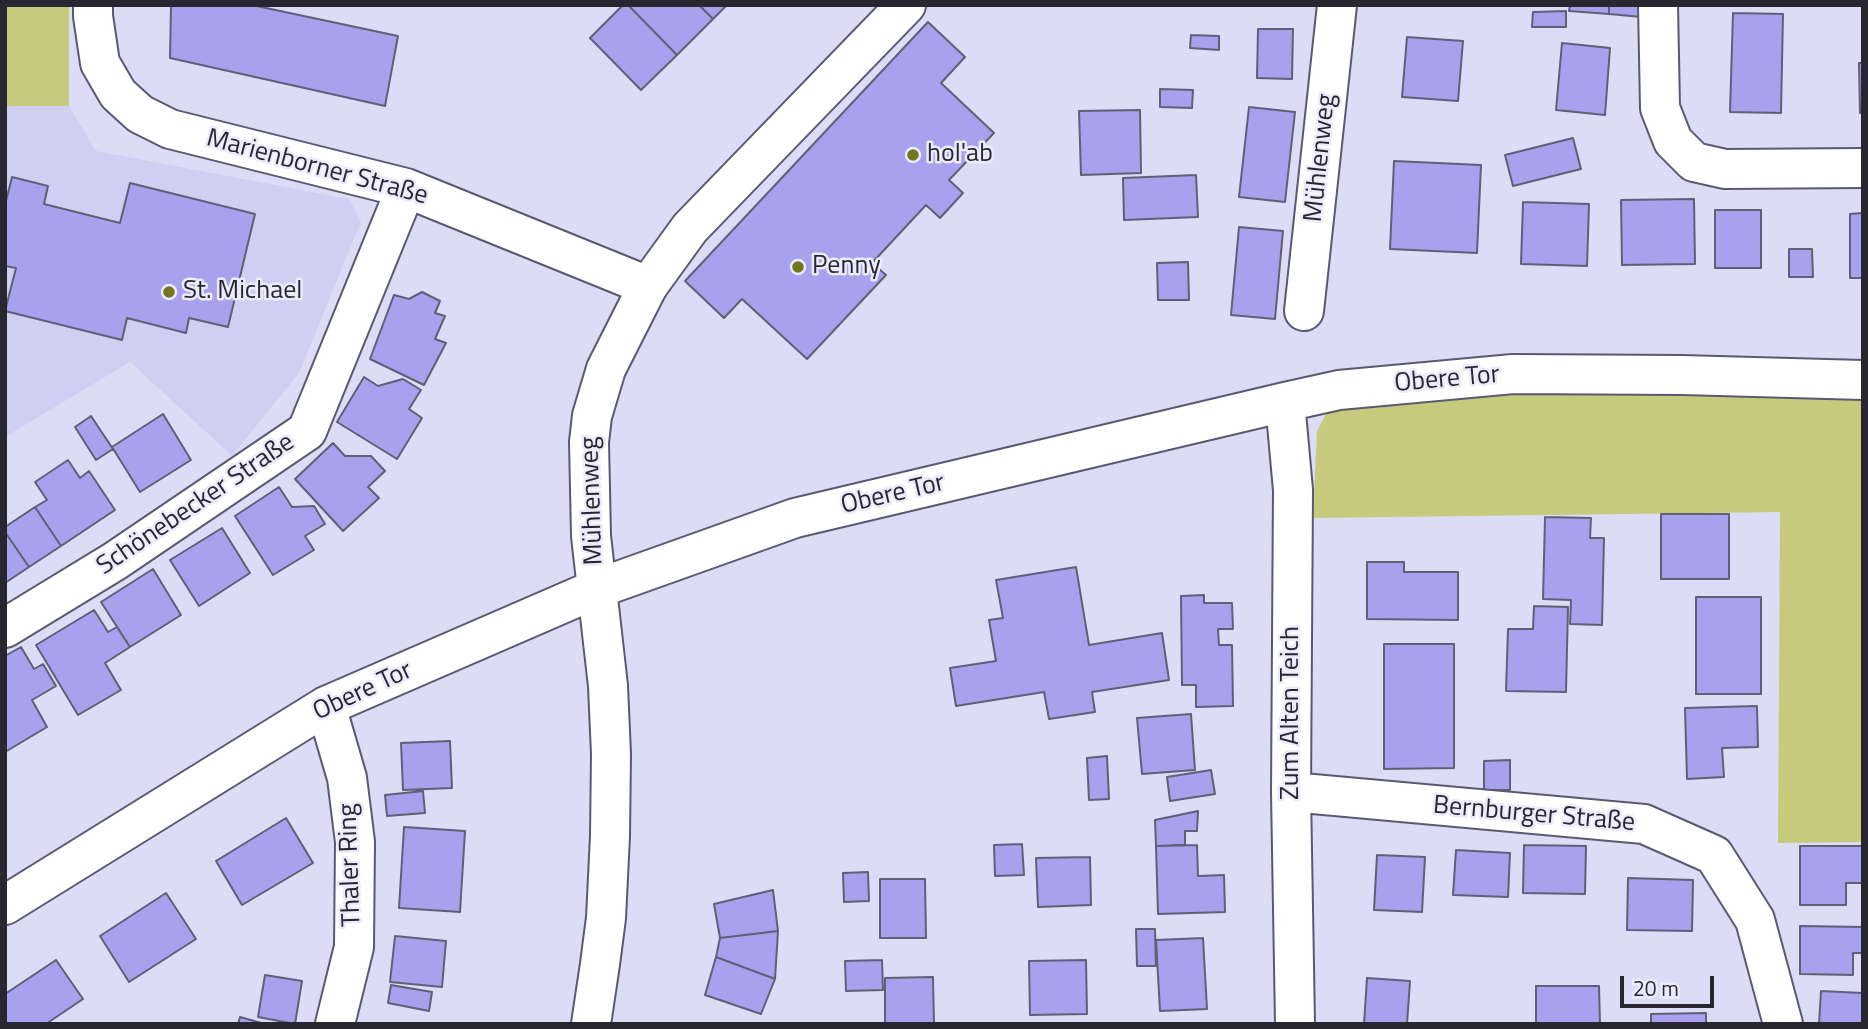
<!DOCTYPE html>
<html>
<head>
<meta charset="utf-8">
<style>
  body { margin:0 }
  #map { position:relative; width:1868px; height:1029px; overflow:hidden; background:#dddcf7; font-family:"Titillium Web",sans-serif }
  canvas { display:block }
  .frame { position:absolute; inset:0; border:7px solid #282731; pointer-events:none }
  .scale { position:absolute; left:1620px; top:976px; width:94px; height:32px; box-sizing:border-box; border:4px solid #282731; border-top:0; padding-left:9px; font-size:21px; line-height:24px; white-space:nowrap; color:#282731; -webkit-text-stroke:5px #ebebfb; paint-order:stroke }
</style>
</head>
<body>
<div id="map">
<canvas width="1868" height="1029"></canvas>
<div class="frame"></div>
<div class="scale">20 m</div>
</div>
<script>
const ctx = document.querySelector('canvas').getContext('2d');
ctx.lineJoin = 'round';
function fill(path, color) { ctx.fillStyle = color; ctx.fill(path, 'evenodd'); }
const toPath = rows => new Path2D(rows.map(r => 'M' + r).join(''));
function stroke(path, color, width, dash) { ctx.strokeStyle = color; ctx.lineWidth = width; ctx.lineCap = dash ? 'butt' : 'round'; ctx.setLineDash(dash || []); ctx.stroke(path); }
function write(font, color, halo, rows, align = 'center') {
  ctx.font = font + ' "Titillium Web",sans-serif'; ctx.lineWidth = 5; ctx.setLineDash([]); ctx.textBaseline = 'middle'; ctx.strokeStyle = halo; ctx.fillStyle = color; for (const [text, x, y, turn = 0] of rows) {
    ctx.save(); ctx.translate(x, y); ctx.rotate((+turn || 0) * Math.PI / 180); ctx.textAlign = isNaN(turn) ? turn : align; if (halo) ctx.strokeText(text, 0, 0); ctx.fillText(text, 0, 0); ctx.restore();
  }
}
const built = toPath([
  [5,106,69,106,96,151,349,199,361,222,299,373,232,456,130,362,5,437]
]);
const green = toPath([
  [5,5,69,5,69,106,5,106],
  [1863,380,1863,842,1778,843,1780,512,1313,518,1317,431,1339,390]
]);
const building = toPath([
  [171,5,252,5,398,36,385,106,170,58,171,5],
  [623,5,628,5,677,55,641,90,590,38,623,5],
  [628,5,699,5,713,19,677,55,628,5],
  [699,5,727,5,713,19,699,5],
  [1570,5,1609,5,1609,14,1569,11,1570,5],
  [1609,5,1643,5,1642,17,1609,14,1609,5],
  [1566,11,1566,27,1532,27,1533,12,1566,11],
  [1733,13,1783,14,1781,113,1730,112,1733,13],
  [928,22,965,57,941,83,994,133,949,180,963,193,940,218,926,205,872,263,886,275,807,359,742,299,724,318,685,281,928,22],
  [1258,29,1293,29,1292,79,1257,78,1258,29],
  [1191,35,1219,36,1219,50,1190,48,1191,35],
  [1407,37,1463,41,1458,101,1402,97,1407,37],
  [1562,43,1610,48,1605,115,1556,110,1562,43],
  [1859,63,1863,63,1863,113,1860,113,1859,63],
  [1160,89,1193,90,1192,108,1160,107,1160,89],
  [1249,107,1295,112,1285,202,1239,197,1249,107],
  [1140,110,1141,173,1081,175,1079,111,1140,110],
  [1573,138,1581,169,1513,186,1505,155,1573,138],
  [1394,161,1481,165,1477,253,1390,249,1394,161],
  [1196,175,1198,217,1124,220,1123,178,1196,175],
  [12,177,48,186,44,204,120,223,130,183,255,214,228,327,189,318,186,333,127,318,122,340,5,311,16,268,5,266,5,205,12,177],
  [1694,199,1695,264,1622,265,1621,200,1694,199],
  [1523,202,1589,204,1587,266,1521,264,1523,202],
  [1715,210,1761,210,1761,268,1715,268,1715,210],
  [1863,213,1863,278,1850,278,1850,214,1863,213],
  [1239,227,1283,231,1275,319,1231,315,1239,227],
  [1789,249,1812,249,1813,277,1789,277,1789,249],
  [1188,262,1189,300,1158,300,1157,263,1188,262],
  [422,292,440,301,435,313,445,316,435,339,446,343,424,385,370,359,394,295,409,299,422,292],
  [364,377,378,386,403,379,421,390,409,409,422,418,397,459,337,422,364,377],
  [163,414,191,460,140,492,112,447,163,414],
  [91,416,113,449,96,460,75,427,91,416],
  [333,443,345,456,371,456,385,471,368,487,379,498,343,531,295,479,333,443],
  [68,460,80,478,89,471,115,510,61,546,35,507,47,500,35,482,68,460],
  [279,487,292,507,314,506,325,524,305,536,314,550,273,575,235,516,279,487],
  [35,507,61,546,29,567,5,532,5,527,35,507],
  [1661,514,1729,514,1729,579,1661,579,1661,514],
  [1545,517,1591,518,1590,538,1604,538,1602,625,1570,624,1571,600,1543,599,1545,517],
  [222,528,250,573,199,606,170,560,222,528],
  [5,532,29,567,5,583,5,532],
  [1367,562,1404,562,1404,572,1458,572,1458,620,1367,619,1367,562],
  [1076,567,1089,645,1162,633,1169,680,1092,692,1095,712,1049,719,1044,692,956,706,950,668,996,661,989,620,1003,618,996,580,1076,567],
  [153,569,181,615,130,647,101,602,153,569],
  [1204,595,1204,603,1232,603,1233,629,1218,629,1219,645,1232,645,1233,706,1196,707,1196,685,1182,685,1181,596,1204,595],
  [1696,597,1761,597,1761,694,1696,694,1696,597],
  [1534,606,1568,607,1566,692,1506,691,1508,629,1533,629,1534,606],
  [94,610,108,632,117,627,130,647,105,663,121,690,78,715,36,645,94,610],
  [1384,644,1454,644,1454,768,1384,769,1384,644],
  [21,647,34,669,43,664,56,686,32,700,47,727,5,752,5,656,21,647],
  [1757,706,1758,747,1722,748,1724,777,1687,779,1685,708,1757,706],
  [1191,714,1195,770,1142,774,1137,718,1191,714],
  [450,741,452,788,403,790,401,743,450,741],
  [1107,756,1109,799,1089,800,1087,758,1107,756],
  [1510,760,1510,790,1484,790,1484,761,1510,760],
  [1211,770,1215,794,1170,801,1167,777,1211,770],
  [423,791,425,813,387,816,385,795,423,791],
  [1198,811,1197,831,1185,831,1185,845,1156,846,1155,820,1198,811],
  [286,818,313,863,242,905,216,861,286,818],
  [404,827,465,831,460,912,399,908,404,827],
  [1022,844,1024,875,995,876,994,845,1022,844],
  [1197,845,1198,876,1224,875,1225,912,1158,914,1156,846,1197,845],
  [1524,845,1586,846,1585,894,1523,893,1524,845],
  [1800,846,1863,846,1863,883,1846,883,1846,905,1800,905,1800,846],
  [1456,850,1510,853,1508,897,1453,895,1456,850],
  [1377,855,1425,857,1422,912,1374,910,1377,855],
  [1090,857,1091,905,1038,907,1036,858,1090,857],
  [868,872,869,901,844,902,843,873,868,872],
  [1628,878,1693,880,1692,931,1627,930,1628,878],
  [880,879,925,879,926,938,880,938,880,879],
  [773,890,778,931,720,938,714,904,773,890],
  [166,893,196,939,129,982,100,936,166,893],
  [1800,926,1863,927,1863,953,1853,953,1853,975,1800,974,1800,926],
  [1136,929,1155,929,1156,966,1137,966,1136,929],
  [778,931,775,979,716,957,720,938,778,931],
  [395,936,446,941,442,987,390,982,395,936],
  [1203,938,1207,1009,1160,1011,1156,940,1203,938],
  [716,957,775,979,761,1014,705,995,716,957],
  [56,960,83,999,46,1024,5,1024,5,994,56,960],
  [882,960,883,990,846,991,845,961,882,960],
  [1086,960,1087,1014,1030,1015,1029,961,1086,960],
  [265,975,302,981,295,1024,258,1017,265,975],
  [933,977,934,1024,885,1024,885,978,933,977],
  [1367,978,1410,981,1407,1024,1364,1024,1367,978],
  [391,985,432,992,429,1011,388,1003,391,985],
  [1536,986,1599,986,1600,1024,1536,1024,1536,986],
  [1821,991,1863,993,1863,1024,1819,1024,1821,991],
  [1706,1013,1706,1024,1651,1024,1651,1014,1706,1013],
  [240,1017,265,1024,238,1024,240,1017]
]);
const street = toPath([
  [93,5,93,16,100,63,118,94,140,114,170,129,406,188,648,286],
  [1658,5,1660,108,1673,141,1694,162,1725,169,1863,168],
  [1304,311,1337,5],
  [1285,402,1293,490,1291,792,1295,1024],
  [5,628,115,561,307,431,406,188],
  [326,706,347,778,355,842,354,947,335,1024],
  [1291,792,1644,824,1714,855,1755,920,1783,1024],
  [5,905,326,706,596,589,795,518,1285,402,1339,390,1513,374,1682,375,1863,380]
]);
const secondary = toPath([
  [591,1024,600,964,606,918,610,836,611,754,608,686,591,536,589,442,592,416,606,369,648,286,690,228,906,5]
]);
const markers = [
  [913,155,7,"#72761d"],
  [798,267,7,"#72761d"],
  [169,292,7,"#72761d"]
];
const poiNames = [
  ["hol'ab",927,155],
  ["Penny",812,267],
  ["St. Michael",183,292]
];
const streetNames = [
  ["Mühlenweg",1321,158,-84],
  ["Marienborner Straße",317,168,15],
  ["Obere Tor",1447,380,-5],
  ["Obere Tor",893,495,-13],
  ["Mühlenweg",593,501,-92],
  ["Schönebecker Straße",196,505,-34],
  ["Obere Tor",363,692,-25],
  ["Zum Alten Teich",1292,713,-90],
  ["Bernburger Straße",1534,815,5],
  ["Thaler Ring",351,865,-92]
];
fill(built, '#d1cff1');
fill(green, '#c5ca7d');
fill(building, '#a8a1ed');
stroke(building, '#605f76', 2);
stroke(street, '#5b5970', 42);
stroke(secondary, '#5b5970', 42);
stroke(street, '#fff', 38);
stroke(secondary, '#fff', 38);
for (const [x, y, r, color] of markers) { const dot = new Path2D(); dot.arc(x, y, r, 0, 2 * Math.PI); ctx.fillStyle = color; ctx.fill(dot); stroke(dot, '#ebebfb', 2.5); }
write('26px', '#282731', '#ebebfb', poiNames, 'left');
write('26px', '#282731', '#ebebfb', streetNames);
</script>
</body>
</html>
